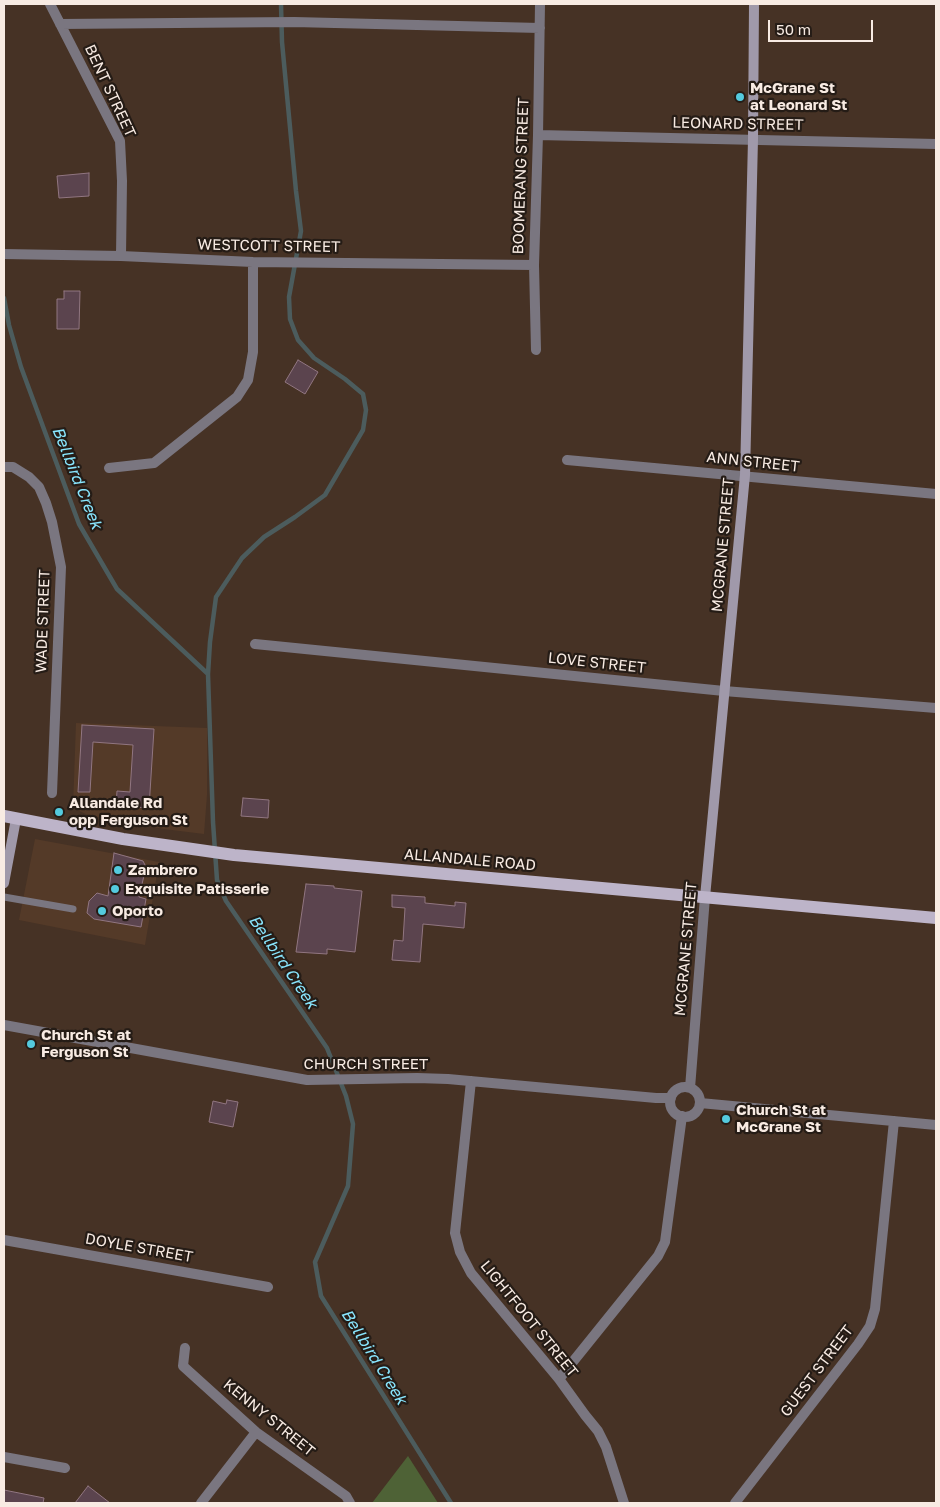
<!DOCTYPE html>
<html>
<head>
<meta charset="utf-8">
<style>
  body { margin:0 }
  #map { position:relative; width:940px; height:1507px; overflow:hidden; background:#463225; font-family:"Golos Text",sans-serif }
  canvas { display:block }
  .frame { position:absolute; inset:0; border:5px solid #f8ebe3; pointer-events:none }
  .scale { position:absolute; left:768px; top:20px; width:105px; height:22px; box-sizing:border-box; border:2px solid #f8ebe3; border-top:0; padding-left:6px; font-size:15px; line-height:18px; white-space:nowrap; color:#f8ebe3; -webkit-text-stroke:4px #251c16; paint-order:stroke }
</style>
</head>
<body>
<div id="map">
<canvas width="940" height="1507"></canvas>
<div class="frame"></div>
<div class="scale">50 m</div>
</div>
<script>
const ctx = document.querySelector('canvas').getContext('2d');
ctx.lineJoin = 'round';
function fill(path, color) { ctx.fillStyle = color; ctx.fill(path, 'evenodd'); }
const toPath = rows => new Path2D(rows.map(r => 'M' + r).join(''));
function stroke(path, color, width, dash) { ctx.strokeStyle = color; ctx.lineWidth = width; ctx.lineCap = dash ? 'butt' : 'round'; ctx.setLineDash(dash || []); ctx.stroke(path); }
function write(font, color, halo, rows, align = 'center') {
  ctx.font = font + ' "Golos Text",sans-serif'; ctx.lineWidth = 4.5; ctx.setLineDash([]); ctx.textBaseline = 'middle'; ctx.strokeStyle = halo; ctx.fillStyle = color; for (const [text, x, y, turn = 0] of rows) {
    ctx.save(); ctx.translate(x, y); ctx.rotate((+turn || 0) * Math.PI / 180); ctx.textAlign = isNaN(turn) ? turn : align; if (halo) ctx.strokeText(text, 0, 0); ctx.fillText(text, 0, 0); ctx.restore();
  }
}
const built = toPath([
  [76,723,207,728,207,795,204,834,164,829,88,815,73,808],
  [35,839,159,862,145,945,19,920]
]);
const green = toPath([
  [408,1456,438,1503,372,1503]
]);
const stream = toPath([
  [4,298,9,325,21,367,79,524,117,589,208,674,213,822,217,880,226,901,327,1048,346,1096,353,1124,348,1186,315,1262,321,1296,451,1503],
  [208,674,210,642,216,597,242,558,264,537,295,517,325,495,363,430,366,410,363,394,345,379,314,358,298,340,290,319,289,297,301,231,296,191,282,42,281,4]
]);
const building = toPath([
  [89,173,89,196,59,198,57,176,89,173],
  [64,291,80,291,79,329,57,329,57,299,64,299,64,291],
  [298,360,318,372,305,394,285,382,298,360],
  [82,725,154,729,149,808,116,806,117,791,130,792,133,745,93,742,90,792,78,792,82,725],
  [243,798,269,800,268,818,241,816,243,798],
  [114,853,143,861,146,867,139,897,146,899,141,927,94,919,87,913,89,901,97,893,108,896,114,853],
  [306,884,334,886,334,888,362,891,355,952,327,949,327,954,296,952,306,884],
  [392,895,425,897,425,903,455,906,455,902,466,903,464,928,423,924,420,962,392,960,394,940,403,941,405,908,392,907,392,895],
  [227,1100,238,1102,233,1127,209,1122,213,1101,226,1104,227,1100],
  [88,1486,110,1503,75,1503,88,1486],
  [4,1490,44,1498,43,1503,4,1503,4,1490]
]);
const lane = toPath([
  [4,897,73,909]
]);
const street = toPath([
  [50,4,120,141,122,181,121,256],
  [60,24,294,22,540,28],
  [538,135,936,144],
  [4,254,121,256,253,262,534,265],
  [536,350,534,265,538,135,540,4],
  [567,460,936,494],
  [4,467,13,467,29,477,39,487,46,503,52,522,61,567,52,793],
  [109,468,154,463,237,397,248,380,253,352,253,262],
  [255,644,724,691,936,708],
  [4,1025,307,1080,417,1078,448,1079,656,1098,671,1098],
  [471,1081,455,1233,460,1252,471,1273,559,1379,585,1415,598,1431,606,1447,624,1503],
  '670 1102a15 15 0 1 1 30 0a15 15 0 1 1-30 0Z',
  [690,1088,705,897],
  [700,1103,936,1125],
  [4,1240,268,1287],
  [185,1348,183,1366,256,1432,346,1496,350,1503],
  [559,1379,658,1256,665,1242,682,1116],
  [4,1457,65,1468],
  [201,1503,256,1432],
  [735,1503,858,1344,870,1326,875,1309,894,1121]
]);
const secondary = toPath([
  [4,883,16,819],
  [705,897,745,475,753,139,754,4]
]);
const primary = toPath([
  [4,816,123,839,234,855,936,918]
]);
const markers = [
  [740,97,5,"#54cade"],
  [59,812,5,"#54cade"],
  [118,870,5,"#54cade"],
  [115,889,5,"#54cade"],
  [102,911,5,"#54cade"],
  [31,1044,5,"#54cade"],
  [726,1119,5,"#54cade"]
];
const poiNames = [
  ["McGrane St",750,88],
  ["at Leonard St",750,105],
  ["Allandale Rd",69,803],
  ["opp Ferguson St",69,820],
  ["Zambrero",128,870],
  ["Exquisite Patisserie",125,889],
  ["Oporto",112,911],
  ["Church St at",41,1035],
  ["Ferguson St",41,1052],
  ["Church St at",736,1110],
  ["McGrane St",736,1127]
];
const streetNames = [
  ["BENT STREET",110,91,65],
  ["LEONARD STREET",738,124,1],
  ["BOOMERANG STREET",521,176,-88],
  ["WESTCOTT STREET",269,246,1],
  ["ANN STREET",753,462,6],
  ["MCGRANE STREET",723,545,-85],
  ["WADE STREET",43,621,-88],
  ["LOVE STREET",597,663,6],
  ["ALLANDALE ROAD",470,860,5],
  ["MCGRANE STREET",686,949,-85],
  ["CHURCH STREET",366,1064],
  ["DOYLE STREET",139,1248,10],
  ["LIGHTFOOT STREET",529,1319,51],
  ["GUEST STREET",817,1371,-53],
  ["KENNY STREET",269,1418,39]
];
const waterNames = [
  ["Bellbird Creek",77,478,68],
  ["Bellbird Creek",283,962,56],
  ["Bellbird Creek",374,1357,58]
];
fill(built, '#543a28');
fill(green, '#4e6236');
stroke(stream, '#4c5c5d', 4.5);
fill(building, '#5b444e');
stroke(building, '#917681', 1);
stroke(lane, '#7a7680', 7);
stroke(street, '#7a7680', 10);
stroke(secondary, '#a099aa', 10);
stroke(primary, '#bdb4c9', 12);
for (const [x, y, r, color] of markers) { const dot = new Path2D(); dot.arc(x, y, r, 0, 2 * Math.PI); ctx.fillStyle = color; ctx.fill(dot); stroke(dot, '#251c16', 2); }
write('bold 15px', '#f8ebe3', '#251c16', poiNames, 'left');
write('15px', '#f8ebe3', '#251c16', streetNames);
write('italic 16px', '#89e6fe', '#251c16', waterNames);
</script>
</body>
</html>
